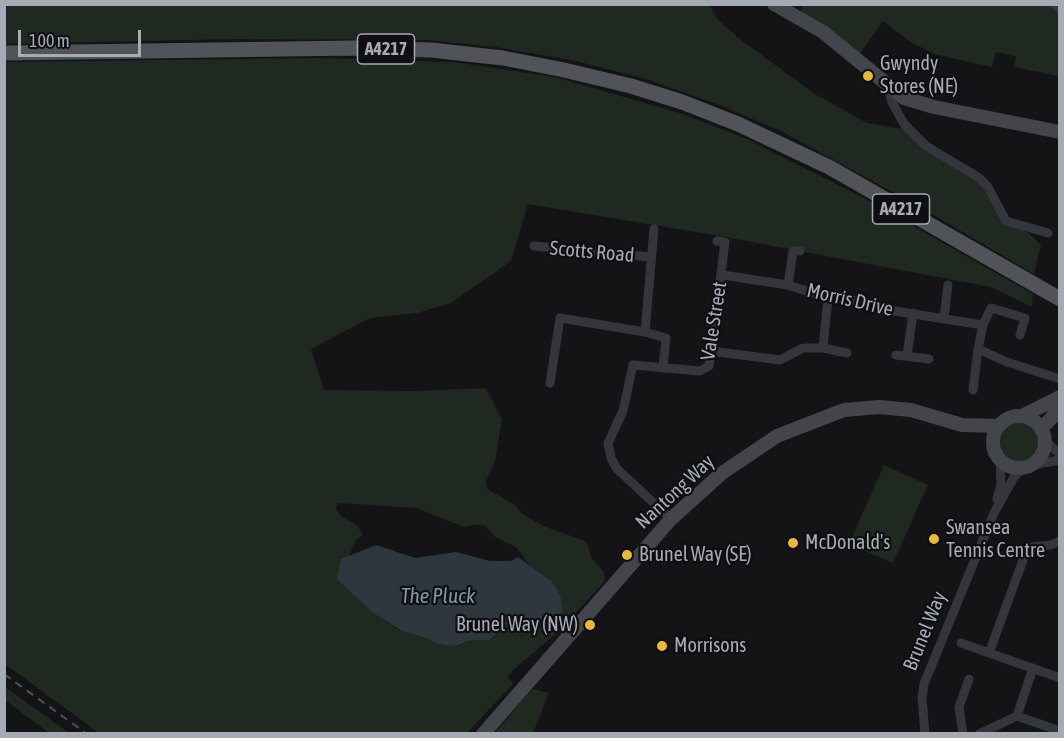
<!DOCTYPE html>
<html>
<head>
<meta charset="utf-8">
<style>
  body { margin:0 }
  #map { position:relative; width:1064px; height:738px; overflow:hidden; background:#141416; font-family:"Asap Condensed",sans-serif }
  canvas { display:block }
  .frame { position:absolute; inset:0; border:6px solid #a6aab5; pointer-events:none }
  .scale { position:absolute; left:18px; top:30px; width:123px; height:27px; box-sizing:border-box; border:3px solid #a6aab5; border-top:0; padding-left:8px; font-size:18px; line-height:21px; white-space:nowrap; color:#a6aab5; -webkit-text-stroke:4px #0f0f11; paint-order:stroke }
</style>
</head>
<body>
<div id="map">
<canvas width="1064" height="738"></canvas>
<div class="frame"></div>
<div class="scale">100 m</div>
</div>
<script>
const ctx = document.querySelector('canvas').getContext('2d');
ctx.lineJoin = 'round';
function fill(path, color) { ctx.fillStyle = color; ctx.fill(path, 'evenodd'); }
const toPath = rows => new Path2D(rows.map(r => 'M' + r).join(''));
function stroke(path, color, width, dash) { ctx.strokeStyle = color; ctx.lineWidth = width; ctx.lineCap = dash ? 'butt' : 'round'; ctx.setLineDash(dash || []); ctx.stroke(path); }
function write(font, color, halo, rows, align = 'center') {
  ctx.font = font + ' "Asap Condensed",sans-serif'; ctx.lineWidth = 4.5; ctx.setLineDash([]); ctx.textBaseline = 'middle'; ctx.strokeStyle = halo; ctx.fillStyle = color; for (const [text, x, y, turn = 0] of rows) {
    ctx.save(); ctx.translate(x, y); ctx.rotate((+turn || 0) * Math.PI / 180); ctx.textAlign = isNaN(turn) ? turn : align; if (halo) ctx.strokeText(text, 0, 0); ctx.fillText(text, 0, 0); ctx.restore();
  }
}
const green = toPath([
  [803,4,1052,5,1059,12,1059,76,1014,67,1016,56,996,52,992,67,934,54,909,41,883,21,859,55,800,13],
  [4,5,710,5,718,20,741,40,815,94,867,123,910,130,978,177,1006,221,1021,226,1041,245,1034,274,927,211,783,132,717,104,646,79,576,61,495,47,427,40,233,39,5,44],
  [319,58,454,62,555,77,683,114,747,139,864,198,1033,294,1032,307,991,287,709,234,528,204,511,261,451,303,417,313,370,318,311,349,324,390,415,391,486,388,502,420,495,461,486,481,487,489,514,504,523,514,541,525,587,542,591,558,604,572,605,581,556,634,514,669,508,677,513,684,467,733,99,733,5,664,4,62],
  [337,503,416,508,464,527,477,524,485,526,495,537,516,547,531,567,551,581,541,625,526,621,509,624,489,640,467,641,456,646,437,644,427,637,401,631,373,613,352,593,341,559,349,556,356,540,363,535,357,525,341,516,336,509],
  '1000 442a20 20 0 1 1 40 0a20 20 0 1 1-40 0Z',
  [884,465,928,485,893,563,849,544],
  [4,687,5,687,69,733,49,733,5,700],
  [532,689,549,693,533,733,495,733]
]);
const water = toPath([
  [376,545,415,558,456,552,490,561,511,561,518,557,551,581,560,595,563,612,541,625,526,621,509,624,489,640,467,641,456,646,437,644,427,638,402,631,373,613,337,579,341,559]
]);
const street = toPath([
  [1055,4,1060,9],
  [888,88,892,102,904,124,926,146,978,177,988,187,1006,221,1048,233],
  [654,229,645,332,666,338,663,367],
  [534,246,651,257],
  [722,275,788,285,828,298,861,301,875,308,983,325,978,349,1007,362,1060,379],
  [788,285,793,251,800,251],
  [828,298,823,348,847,353],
  [944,318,948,285],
  [983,325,991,308,1025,318,1020,335],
  [711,351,780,360,803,348,823,348],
  [896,355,929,359],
  [907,356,913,313],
  [550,383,560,318,645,332],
  [973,390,978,349],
  [1045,441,1060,454],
  [1032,465,1060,460],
  [997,499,1001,485,1000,459],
  [671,519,617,469,611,458,608,443,623,411,633,365,700,371,709,366,725,242,717,241],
  [961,643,1060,678],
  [989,653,1026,552,1031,547,1051,545,1060,541],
  [1017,716,1033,668],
  [1017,716,1060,731],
  [925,734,922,698,924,684,994,513,1014,477,1025,467],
  [963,734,959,707,969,679],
  [979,734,1017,716]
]);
const secondary = toPath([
  [774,4,823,32,904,98,934,107,1060,132],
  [1022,416,1060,397],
  '993 442a26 26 0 1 1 52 0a26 26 0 1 1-52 0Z',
  [1041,429,1060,409],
  [483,734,671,519,722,473,777,436,844,410,879,407,911,410,962,425,999,426]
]);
const primary = toPath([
  [4,53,354,48,431,50,503,58,564,70,631,86,682,102,738,124,829,167,1060,299]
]);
const rail = toPath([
  [4,674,87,734]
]);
const markers = [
  [868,76,6,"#e9b939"],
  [934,539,6,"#e9b939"],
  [793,543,6,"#e9b939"],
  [627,555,6,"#e9b939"],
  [590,625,6,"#e9b939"],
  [662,646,6,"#e9b939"]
];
const shields = [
  [386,49,57],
  [901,209,57]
];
const shieldNames = [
  ["A4217",386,49],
  ["A4217",901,209]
];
const poiNames = [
  ["Gwyndy",880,64],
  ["Stores (NE)",880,87],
  ["Swansea",946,528],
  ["Tennis Centre",946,551],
  ["McDonald's",805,543],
  ["Brunel Way (SE)",639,555],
  ["Brunel Way (NW)",578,625,"right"],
  ["Morrisons",674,646]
];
const streetNames = [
  ["Scotts Road",592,252,5],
  ["Morris Drive",850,300,13],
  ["Vale Street",714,321,-81],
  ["Nantong Way",675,492,-43],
  ["Brunel Way",925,631,-68]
];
const waterNames = [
  ["The Pluck",438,596]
];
fill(green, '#202822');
fill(water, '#2e363e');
stroke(street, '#35363b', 9);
stroke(secondary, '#43454a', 14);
stroke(primary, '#515359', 15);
stroke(rail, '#4e5055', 2, [8, 6]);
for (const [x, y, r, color] of markers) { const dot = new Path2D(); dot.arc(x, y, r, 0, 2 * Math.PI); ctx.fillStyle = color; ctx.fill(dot); stroke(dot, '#0f0f11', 2); }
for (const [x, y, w] of shields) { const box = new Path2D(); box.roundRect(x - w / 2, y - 15, w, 30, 4.5); ctx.fillStyle = '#0f0f11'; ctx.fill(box); stroke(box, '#a6aab5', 1.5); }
write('bold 18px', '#a6aab5', null, shieldNames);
write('20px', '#a6aab5', '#0f0f11', poiNames, 'left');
write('20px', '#a6aab5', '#0f0f11', streetNames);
write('italic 21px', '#7f96af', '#0f0f11', waterNames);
</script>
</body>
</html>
